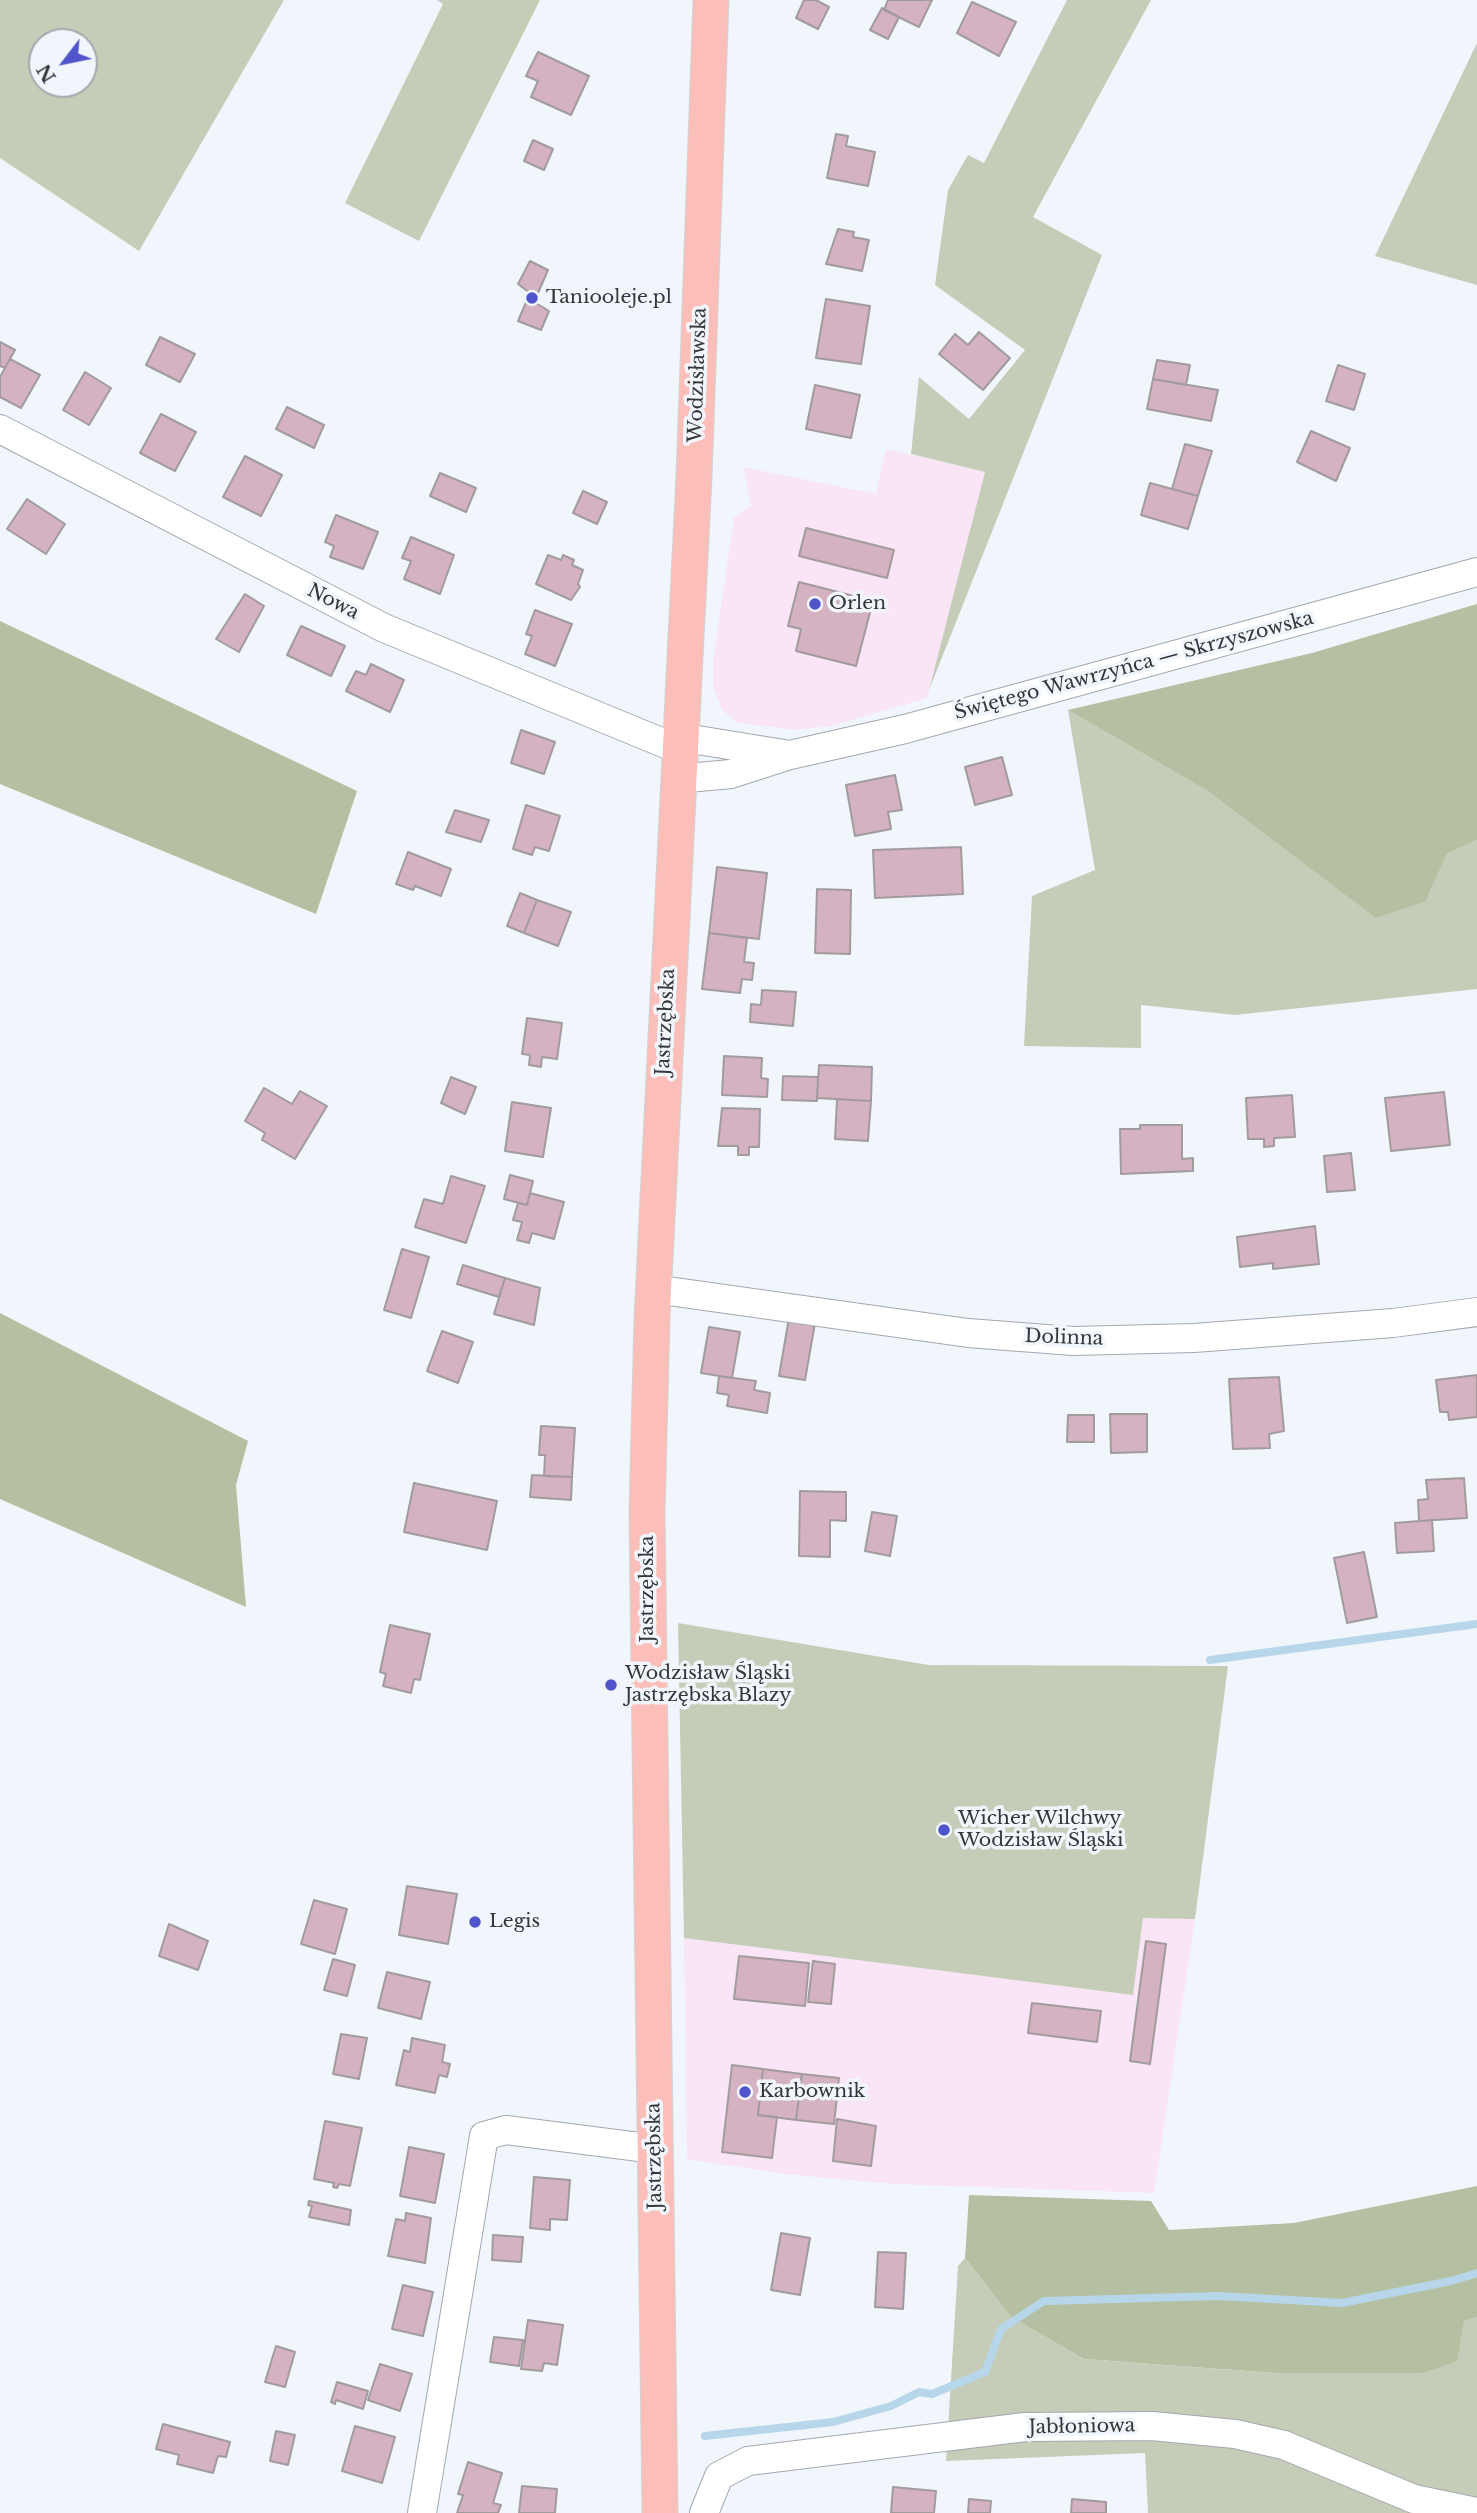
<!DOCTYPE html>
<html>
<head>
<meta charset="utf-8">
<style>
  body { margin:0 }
  #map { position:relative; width:1477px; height:2513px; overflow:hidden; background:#f1f6fc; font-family:"Libre Baskerville",serif }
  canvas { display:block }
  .north { position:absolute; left:28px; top:28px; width:70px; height:70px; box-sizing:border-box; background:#f1f6fc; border:2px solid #a5a9ae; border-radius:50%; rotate:238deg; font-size:19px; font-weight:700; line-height:28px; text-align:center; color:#343639 }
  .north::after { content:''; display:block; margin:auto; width:24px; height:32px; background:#5155cb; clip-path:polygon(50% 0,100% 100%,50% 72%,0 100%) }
</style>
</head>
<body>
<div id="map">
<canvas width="1477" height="2513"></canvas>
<div class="north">N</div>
</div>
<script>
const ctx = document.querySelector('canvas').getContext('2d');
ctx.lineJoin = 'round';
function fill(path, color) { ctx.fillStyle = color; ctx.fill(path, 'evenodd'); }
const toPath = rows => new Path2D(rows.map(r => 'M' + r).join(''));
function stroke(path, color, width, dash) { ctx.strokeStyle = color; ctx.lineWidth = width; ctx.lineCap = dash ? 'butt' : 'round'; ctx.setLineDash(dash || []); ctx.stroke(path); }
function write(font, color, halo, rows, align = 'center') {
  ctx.font = font + ' "Libre Baskerville",serif'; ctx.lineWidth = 7; ctx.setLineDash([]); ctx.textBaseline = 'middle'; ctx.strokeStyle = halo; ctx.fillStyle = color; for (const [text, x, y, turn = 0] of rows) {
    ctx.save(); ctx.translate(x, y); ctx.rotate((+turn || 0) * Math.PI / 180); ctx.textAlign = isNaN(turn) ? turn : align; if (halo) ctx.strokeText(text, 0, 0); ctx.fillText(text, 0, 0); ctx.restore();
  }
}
const commercial = toPath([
  [886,449,985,472,927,698,831,726,795,730,739,723,723,711,713,688,713,661,734,518,751,505,743,467,876,494],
  [1143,1917,1195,1919,1154,2193,893,2184,784,2174,687,2159,684,1938,1133,1995]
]);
const green = toPath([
  [0,0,284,0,139,251,0,158],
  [42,42,84,42,84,84,42,84],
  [437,0,540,0,419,241,345,203,443,4],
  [1067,0,1151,0,1033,217,1102,255,929,690,985,472,911,454,919,377,969,419,1025,350,935,285,948,190,968,155,984,163],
  [1477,43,1477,285,1375,256],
  [1068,710,1211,793,1426,901,1447,854,1477,840,1477,989,1235,1015,1141,1005,1141,1048,1024,1046,1032,896,1095,870],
  [678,1623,929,1665,1228,1666,1195,1919,1143,1918,1133,1995,684,1938],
  [965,2258,1011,2317,1084,2359,1273,2373,1477,2317,1477,2513,1148,2513,1145,2453,946,2461,958,2266]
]);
const forest = toPath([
  [1477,604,1477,840,1447,854,1426,901,1376,918,1211,793,1068,710,1312,653],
  [0,621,357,791,316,914,0,784],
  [0,1313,248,1441,236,1485,246,1607,0,1499],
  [1477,2186,1477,2317,1464,2321,1457,2361,1423,2373,1274,2373,1084,2359,1011,2317,965,2258,969,2195,1151,2201,1169,2230,1294,2223]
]);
const stream = toPath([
  [1210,1660,1477,1624],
  [705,2436,833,2422,891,2406,919,2392,932,2394,985,2372,1001,2329,1044,2301,1219,2296,1342,2303,1451,2281,1477,2273]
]);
const building = toPath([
  [804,0,816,0,829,7,818,29,796,18,804,0],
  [888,0,932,0,919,27,884,10,888,0],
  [972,2,1016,22,999,56,957,33,972,2],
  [882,8,899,17,888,39,870,30,882,8],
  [538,52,589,76,571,115,531,97,538,81,526,76,538,52],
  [836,134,848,136,846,146,875,152,868,186,827,178,836,134],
  [533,140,553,149,544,170,524,161,533,140],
  [838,229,854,232,853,237,869,240,862,271,826,264,838,229],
  [530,261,548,270,534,302,549,311,541,330,518,321,530,293,518,284,530,261],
  [826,299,870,306,861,364,816,358,826,299],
  [979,332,1010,358,983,390,939,354,955,334,968,345,979,332],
  [160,337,195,354,180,382,146,365,160,337],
  [0,342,15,350,5,368,0,366,0,342],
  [10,359,40,375,21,408,0,397,0,377,10,359],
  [1157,360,1190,365,1186,385,1153,379,1157,360],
  [1338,365,1365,374,1354,410,1326,401,1338,365],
  [85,372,111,388,89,425,63,410,85,372],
  [1153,379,1218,390,1211,421,1147,409,1153,379],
  [815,385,860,395,851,438,806,429,815,385],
  [287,407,324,425,314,448,276,429,287,407],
  [161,414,196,432,175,471,140,453,161,414],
  [1311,431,1350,448,1336,481,1297,462,1311,431],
  [1185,444,1212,451,1198,496,1172,489,1185,444],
  [245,456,282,475,261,516,223,497,245,456],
  [440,473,476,488,466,512,430,496,440,473],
  [1150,483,1198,496,1188,529,1141,515,1150,483],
  [583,491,607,502,597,524,573,513,583,491],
  [27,499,65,524,46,554,7,529,27,499],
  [336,515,378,532,363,569,330,557,334,546,325,542,336,515],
  [806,528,894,550,887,578,799,556,806,528],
  [411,537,454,555,440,594,404,579,411,561,402,558,411,537],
  [548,555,561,560,563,555,574,560,572,565,583,570,578,584,580,587,571,600,536,584,548,555],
  [799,582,873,601,856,666,796,651,801,629,788,626,799,582],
  [245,594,264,606,239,652,216,639,245,594],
  [535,610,572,624,555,666,525,654,532,636,526,634,535,610],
  [301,626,345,646,331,676,287,655,301,626],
  [371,664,404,680,390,712,346,691,356,671,366,675,371,664],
  [521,730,555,742,544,774,511,763,521,730],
  [1002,757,1012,795,975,805,965,767,1002,757],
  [895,775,902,810,888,812,891,829,855,836,846,785,895,775],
  [526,805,560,816,549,851,535,847,532,855,513,849,526,805],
  [455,810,489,820,481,842,446,832,455,810],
  [961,847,963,894,875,898,873,850,961,847],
  [408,852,451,869,441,896,415,886,413,890,396,884,408,852],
  [717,867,767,873,759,939,709,933,717,867],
  [817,889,851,890,850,954,815,953,817,889],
  [520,893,537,900,524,933,507,926,520,893],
  [537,900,571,912,558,946,524,933,537,900],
  [709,933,747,938,744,962,754,963,752,980,742,979,740,993,702,989,709,933],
  [762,990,796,992,793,1026,750,1022,751,1004,761,1005,762,990],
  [527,1018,562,1023,557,1059,542,1057,541,1067,529,1065,530,1055,522,1054,527,1018],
  [724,1056,762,1058,761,1078,768,1079,767,1097,722,1095,724,1056],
  [819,1065,872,1067,871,1101,817,1098,819,1065],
  [783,1076,818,1077,817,1101,782,1100,783,1076],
  [451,1077,476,1087,465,1114,441,1103,451,1077],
  [264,1088,292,1104,300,1091,327,1106,295,1159,262,1140,265,1133,245,1121,264,1088],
  [1444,1092,1450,1145,1391,1151,1385,1098,1444,1092],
  [1292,1095,1295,1137,1274,1138,1274,1146,1264,1147,1264,1139,1248,1139,1246,1098,1292,1095],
  [837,1099,871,1101,868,1141,835,1139,837,1099],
  [512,1102,551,1108,543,1157,505,1151,512,1102],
  [722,1108,760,1109,759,1147,749,1147,749,1155,738,1155,738,1146,718,1146,722,1108],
  [1140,1125,1182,1125,1182,1159,1193,1158,1193,1171,1121,1174,1120,1129,1140,1129,1140,1125],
  [1351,1153,1355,1190,1327,1192,1324,1156,1351,1153],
  [510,1175,533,1181,527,1205,504,1199,510,1175],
  [451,1176,485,1186,466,1243,415,1227,424,1199,443,1204,451,1176],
  [530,1193,564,1202,554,1239,532,1233,529,1243,517,1240,522,1222,513,1220,518,1203,527,1205,530,1193],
  [1315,1226,1319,1264,1273,1269,1273,1263,1240,1267,1237,1237,1315,1226],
  [402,1249,429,1257,411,1318,384,1310,402,1249],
  [463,1265,505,1278,499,1297,457,1284,463,1265],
  [505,1278,540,1288,534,1325,494,1314,505,1278],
  [789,1318,815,1323,805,1380,779,1376,789,1318],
  [709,1327,740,1332,732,1378,701,1373,709,1327],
  [442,1331,473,1342,458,1383,427,1371,442,1331],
  [1477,1375,1477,1417,1449,1420,1448,1412,1440,1412,1436,1380,1477,1375],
  [719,1376,756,1381,754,1390,770,1393,767,1413,727,1406,729,1395,717,1393,719,1376],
  [1279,1377,1284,1431,1269,1434,1270,1448,1233,1449,1229,1379,1279,1377],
  [1110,1414,1147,1414,1147,1452,1111,1453,1110,1414],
  [1068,1415,1094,1415,1094,1442,1067,1442,1068,1415],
  [541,1426,575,1428,572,1477,544,1476,545,1455,539,1455,541,1426],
  [532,1475,572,1477,571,1500,530,1497,532,1475],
  [1464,1478,1467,1518,1419,1521,1418,1500,1428,1499,1426,1480,1464,1478],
  [414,1483,497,1501,487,1550,404,1532,414,1483],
  [800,1491,846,1492,846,1521,830,1520,830,1557,799,1556,800,1491],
  [872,1512,897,1516,890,1556,865,1551,872,1512],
  [1432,1520,1434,1551,1397,1553,1395,1523,1432,1520],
  [1364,1552,1377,1617,1347,1623,1334,1558,1364,1552],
  [390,1625,430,1634,420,1680,414,1679,411,1693,383,1686,386,1674,380,1672,390,1625],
  [407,1886,457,1894,448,1944,399,1935,407,1886],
  [314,1900,347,1909,335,1954,301,1944,314,1900],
  [169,1924,208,1941,198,1970,159,1956,169,1924],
  [1146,1941,1166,1944,1150,2064,1130,2061,1146,1941],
  [739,1956,809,1963,805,2006,734,1999,739,1956],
  [333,1959,355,1965,347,1996,324,1990,333,1959],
  [813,1961,835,1964,831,2004,808,2002,813,1961],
  [387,1972,430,1982,421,2019,378,2008,387,1972],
  [1032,2003,1101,2011,1097,2042,1028,2033,1032,2003],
  [341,2034,367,2038,359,2079,333,2074,341,2034],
  [412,2038,445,2045,442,2062,450,2064,447,2077,439,2075,435,2093,396,2085,404,2050,410,2052,412,2038],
  [732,2065,763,2069,758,2115,777,2117,772,2158,722,2152,732,2065],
  [763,2069,802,2074,796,2120,758,2115,763,2069],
  [802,2074,839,2078,834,2124,796,2120,802,2074],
  [837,2119,876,2126,871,2166,833,2161,837,2119],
  [325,2121,362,2128,350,2186,339,2184,337,2188,333,2187,334,2183,314,2179,325,2121],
  [409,2147,444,2154,435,2203,400,2196,409,2147],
  [534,2177,570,2180,567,2220,550,2219,550,2230,530,2228,534,2177],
  [309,2201,351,2210,349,2225,309,2217,312,2206,308,2205,309,2201],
  [406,2213,431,2218,425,2263,388,2256,396,2219,405,2221,406,2213],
  [781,2233,810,2238,800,2295,771,2290,781,2233],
  [493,2235,523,2237,521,2262,492,2260,493,2235],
  [878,2252,906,2253,903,2309,875,2307,878,2252],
  [403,2285,433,2292,423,2336,392,2329,403,2285],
  [528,2320,563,2325,557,2365,544,2363,542,2371,521,2369,528,2320],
  [494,2337,523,2340,519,2366,490,2362,494,2337],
  [276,2346,295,2352,285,2387,265,2382,276,2346],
  [380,2364,412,2374,400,2411,368,2400,380,2364],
  [337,2382,368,2391,363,2409,336,2400,335,2404,331,2402,337,2382],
  [163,2424,230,2442,226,2457,218,2456,213,2473,177,2464,179,2455,156,2449,163,2424],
  [355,2426,395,2437,382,2483,342,2471,355,2426],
  [276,2431,295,2435,288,2465,270,2461,276,2431],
  [468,2462,502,2473,493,2503,501,2505,498,2513,457,2513,463,2495,458,2494,468,2462],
  [522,2486,557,2489,555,2513,519,2513,522,2486],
  [893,2487,936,2491,934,2513,891,2513,893,2487],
  [969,2499,991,2501,990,2513,968,2513,969,2499],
  [1072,2499,1106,2502,1106,2513,1071,2513,1072,2499]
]);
const minor = toPath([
  [0,429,384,628,678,749],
  [679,737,790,755],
  [677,779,731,774,790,755,905,729,1477,572],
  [654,1289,968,1333,1073,1341,1194,1338,1393,1323,1477,1312],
  [422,2513,484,2136,506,2130,655,2149],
  [704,2513,719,2476,748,2461,1025,2427,1152,2426,1235,2434,1284,2445,1414,2499,1477,2512]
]);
const major = toPath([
  [660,2513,647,1512,652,1319,694,477,711,0]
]);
const markers = [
  [532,298,7,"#5155cb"],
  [815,604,7,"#5155cb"],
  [611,1685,7,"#5155cb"],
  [944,1830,7,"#5155cb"],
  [475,1922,7,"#5155cb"],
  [745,2092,7,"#5155cb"]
];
const poiNames = [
  ["Taniooleje.pl",546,298],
  ["Orlen",829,604],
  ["Wodzisław Śląski",625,1674],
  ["Jastrzębska Blazy",625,1696],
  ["Wicher Wilchwy",958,1819],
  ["Wodzisław Śląski",958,1841],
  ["Legis",489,1922],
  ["Karbownik",759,2092]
];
const streetNames = [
  ["Wodzisławska",698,375,-88],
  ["Nowa",333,602,27],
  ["Świętego Wawrzyńca — Skrzyszowska",1134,666,-15],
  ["Jastrzębska",666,1022,-87],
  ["Dolinna",1064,1338,2],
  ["Jastrzębska",648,1589,-90],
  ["Jastrzębska",655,2156,-91],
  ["Jabłoniowa",1082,2427,-1]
];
fill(commercial, '#f9e5f5');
fill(green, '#c5cdb8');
fill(forest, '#b4c0a1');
stroke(stream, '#b7d6ea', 8);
fill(building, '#d4b2c2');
stroke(building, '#a29b9e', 2);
stroke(minor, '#a3a8ae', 30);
stroke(major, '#d2d3d3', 37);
stroke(minor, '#fff', 28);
stroke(major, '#fbbeb8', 35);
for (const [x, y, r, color] of markers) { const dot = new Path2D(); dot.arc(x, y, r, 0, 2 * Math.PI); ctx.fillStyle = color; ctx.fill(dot); stroke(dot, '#f1f6fc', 2.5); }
write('19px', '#343639', '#f1f6fc', poiNames, 'left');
write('19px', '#343639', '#f1f6fc', streetNames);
</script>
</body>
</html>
